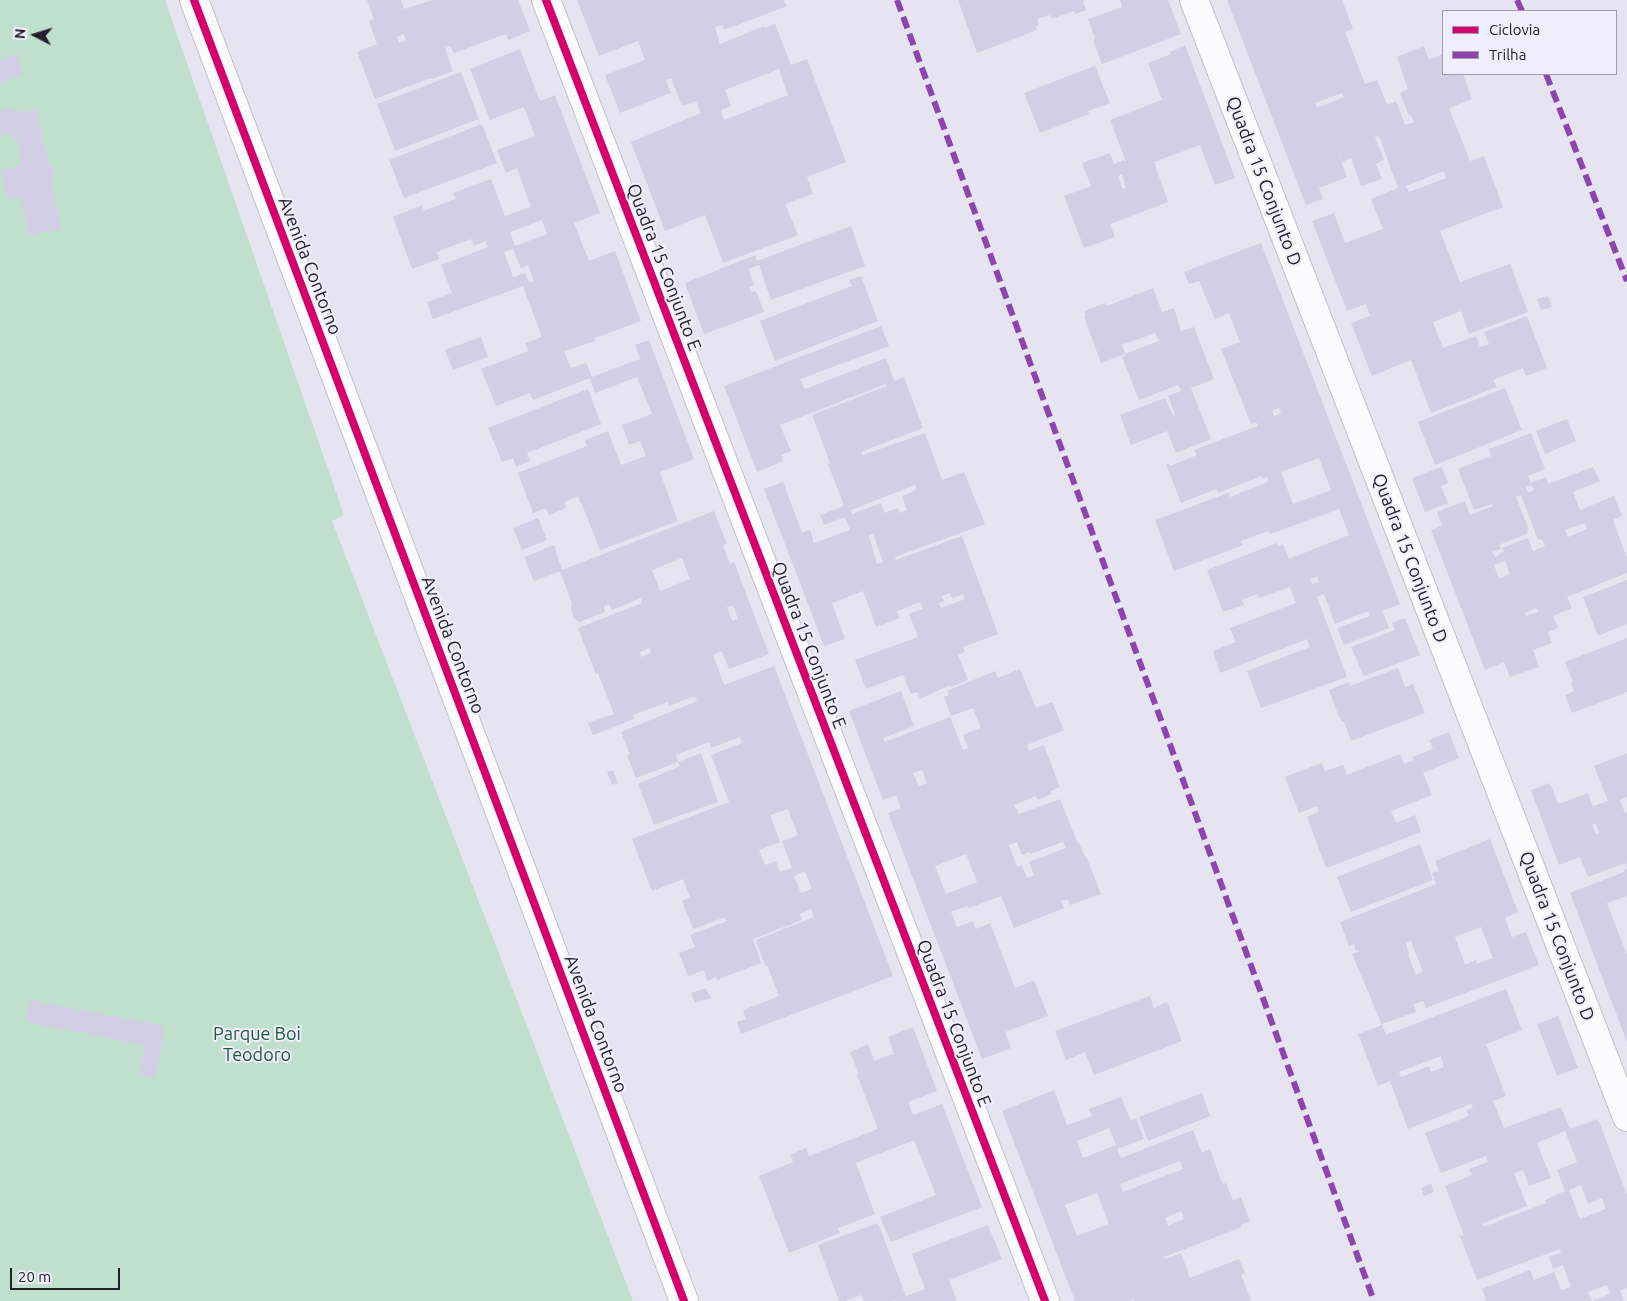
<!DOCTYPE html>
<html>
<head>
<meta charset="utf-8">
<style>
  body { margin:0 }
  #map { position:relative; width:1627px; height:1301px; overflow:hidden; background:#e6e4f1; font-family:Ubuntu,sans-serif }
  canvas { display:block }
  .legend { position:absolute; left:1442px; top:10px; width:175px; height:65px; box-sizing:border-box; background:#f0eefc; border:1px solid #9e9ca8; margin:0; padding:6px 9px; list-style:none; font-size:15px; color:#222029 }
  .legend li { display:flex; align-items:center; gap:10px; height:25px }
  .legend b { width:25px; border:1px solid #9e9ca8 }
  .north { position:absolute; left:10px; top:10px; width:50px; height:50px; -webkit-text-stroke:4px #f0eefc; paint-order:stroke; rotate:275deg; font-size:14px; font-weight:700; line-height:20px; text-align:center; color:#222029 }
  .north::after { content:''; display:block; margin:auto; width:18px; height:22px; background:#222029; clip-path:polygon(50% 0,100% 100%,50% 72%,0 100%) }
  .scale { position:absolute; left:10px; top:1268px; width:110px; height:22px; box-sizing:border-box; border:2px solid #222029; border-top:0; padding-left:6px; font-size:15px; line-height:18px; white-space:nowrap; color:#222029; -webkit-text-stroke:4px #f0eefc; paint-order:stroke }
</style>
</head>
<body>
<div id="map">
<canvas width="1627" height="1301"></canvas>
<ul class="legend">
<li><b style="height:6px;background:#d6006c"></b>Ciclovia</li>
<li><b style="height:6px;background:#8e44ad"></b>Trilha</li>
</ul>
<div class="north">N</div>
<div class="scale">20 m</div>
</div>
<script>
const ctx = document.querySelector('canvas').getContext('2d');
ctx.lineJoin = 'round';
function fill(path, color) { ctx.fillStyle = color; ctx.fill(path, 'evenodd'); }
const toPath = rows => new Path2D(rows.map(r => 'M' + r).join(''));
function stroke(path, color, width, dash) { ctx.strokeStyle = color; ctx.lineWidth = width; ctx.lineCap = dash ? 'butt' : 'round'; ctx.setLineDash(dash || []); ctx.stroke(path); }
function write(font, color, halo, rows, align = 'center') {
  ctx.font = font + ' Ubuntu,sans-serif'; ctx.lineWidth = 4; ctx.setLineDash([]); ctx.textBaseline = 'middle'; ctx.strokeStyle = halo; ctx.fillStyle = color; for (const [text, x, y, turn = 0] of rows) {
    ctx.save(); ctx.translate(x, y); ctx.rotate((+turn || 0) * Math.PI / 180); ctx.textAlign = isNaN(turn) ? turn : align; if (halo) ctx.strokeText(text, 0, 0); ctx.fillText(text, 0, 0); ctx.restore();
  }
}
const green = toPath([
  [0,0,165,0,344,515,332,521,633,1301,0,1301]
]);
const building = toPath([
  [367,0,401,0,404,9,433,0,518,0,530,31,508,40,506,34,454,53,450,46,445,48,453,71,432,79,431,78,375,99,357,52,377,44,369,21,374,19],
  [404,34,406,40,399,43,397,37],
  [577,0,784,0,787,6,724,30,722,25,715,27,720,44,764,26,765,28,775,24,791,65,807,59,846,162,807,177,813,194,785,204,798,235,723,263,705,215,665,231,631,142,701,113,696,101,682,106,671,78,666,80,671,93,620,113,605,75,645,60,638,41,599,56],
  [779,69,788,95,724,120,721,110,731,106,725,90],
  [958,0,1087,0,1083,1,1086,10,1075,14,1074,11,1052,19,1050,15,1037,19,1039,25,1036,26,1037,30,977,53],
  [1120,0,1168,0,1181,34,1102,64,1093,40,1095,38,1088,19,1122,7],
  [1227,0,1342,0,1353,29,1345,32,1365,84,1377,80,1387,105,1396,101,1405,125,1414,122,1411,115,1409,116,1400,93,1408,89,1397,57,1424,46,1429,60,1443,54,1443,74,1463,74,1472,99,1449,108,1470,161,1484,156,1503,207,1440,231,1460,282,1510,264,1528,312,1469,334,1461,311,1433,322,1443,348,1476,336,1480,347,1489,344,1484,332,1527,316,1547,368,1526,376,1523,368,1493,380,1497,387,1431,413,1411,360,1372,376,1351,323,1370,316,1366,304,1347,311,1312,221,1334,213,1345,243,1383,229,1371,199,1398,188,1379,136,1375,137,1384,160,1376,164,1382,179,1361,186,1351,158,1342,162,1338,153,1347,177,1319,188,1323,199,1306,205],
  [1342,93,1344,97,1317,108,1315,103],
  [1444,171,1446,178,1409,192,1406,186],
  [1185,45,1235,178,1215,185,1200,145,1154,162,1168,202,1110,224,1115,237,1084,248,1064,196,1091,186,1082,163,1110,153,1114,164,1123,160,1126,162,1110,120,1162,100,1148,63,1171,54,1170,52],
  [1122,174,1126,188,1123,189,1118,176],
  [520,49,540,101,555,95,600,213,574,223,589,261,615,251,641,321,595,338,596,341,564,351,571,368,586,363,592,377,640,359,635,345,649,340,694,459,660,472,678,521,600,550,581,502,580,502,578,496,564,502,566,508,549,515,546,508,533,513,518,473,587,446,585,440,608,431,621,465,646,456,640,441,629,445,622,425,652,414,637,377,595,393,590,378,533,400,530,393,496,406,481,369,528,351,525,343,542,337,523,286,433,319,427,302,452,293,441,265,488,247,485,241,474,246,471,239,437,252,439,259,412,269,393,217,422,205,424,211,455,199,453,193,491,179,505,216,531,207,517,168,506,173,497,150,535,136,524,107,490,120,470,69],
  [542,220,547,234,515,246,510,232],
  [513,249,521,268,528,265,534,281,529,283,525,273,513,277,504,252],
  [18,54,23,76,0,82,0,58],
  [1095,66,1110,103,1088,111,1089,114,1040,133,1024,93],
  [461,72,479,119,395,151,377,104],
  [12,108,13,111,18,110,19,112,37,109,43,138,41,139,42,145,45,144,50,167,53,167,55,177,51,178,61,229,29,235,25,216,24,216,20,198,7,200,1,170,16,167,15,164,21,163,17,139,12,140,11,134,0,136,0,110],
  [482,124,497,163,404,198,389,160],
  [851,226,865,266,771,300,759,265,748,269,754,285,749,287,751,292,756,291,764,312,704,334,685,283,755,255,757,261],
  [1261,243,1400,604,1382,611,1389,628,1344,645,1337,628,1370,616,1368,611,1335,624,1324,594,1317,597,1347,677,1261,708,1247,671,1310,647,1307,639,1220,673,1213,651,1236,642,1230,628,1296,603,1290,587,1259,598,1257,594,1242,600,1244,605,1223,612,1207,570,1277,543,1278,546,1283,544,1289,559,1349,535,1339,509,1271,534,1269,531,1241,541,1243,545,1174,571,1155,520,1228,493,1230,497,1268,482,1267,477,1262,479,1262,476,1218,493,1216,489,1181,503,1166,464,1169,463,1170,466,1197,455,1194,450,1258,426,1256,422,1251,424,1221,349,1240,342,1229,313,1215,319,1199,281,1189,284,1184,272],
  [1279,408,1281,413,1274,416,1272,411],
  [1319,458,1331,490,1293,504,1281,472],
  [1317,576,1319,582,1312,584,1310,579],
  [861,276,878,321,775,361,760,321,852,286,849,280],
  [1153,288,1162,312,1174,308,1181,331,1194,327,1214,379,1191,388,1211,439,1176,453,1167,431,1131,445,1120,415,1165,398,1173,416,1175,415,1168,396,1181,391,1178,385,1139,400,1122,357,1125,356,1125,354,1101,363,1084,317,1086,316,1084,311,1105,303,1107,306],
  [1155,333,1159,341,1125,354,1122,345],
  [1548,296,1552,307,1541,310,1537,299],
  [881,326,889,346,800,379,805,389,886,358,894,381,904,377,923,428,861,452,863,455,925,433,942,480,964,472,985,524,895,557,896,560,962,536,998,634,963,647,965,652,958,655,968,680,951,687,950,685,920,699,917,692,911,694,903,675,866,689,855,660,918,637,909,614,923,609,920,602,897,611,900,618,876,627,863,591,832,603,845,639,824,646,764,489,783,482,802,533,810,530,814,543,850,530,845,517,824,525,820,515,844,506,828,464,830,463,812,415,887,386,886,384,780,425,791,451,781,455,783,461,757,472,724,386],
  [915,485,916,490,902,496,907,510,900,513,898,508,884,513,881,503,852,514,851,510],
  [873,534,883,562,877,564,869,536],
  [950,593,952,598,963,594,965,599,941,608,939,603,944,601,942,596],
  [481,337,488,357,453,370,445,350],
  [1505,388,1522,430,1435,465,1418,422],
  [588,389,601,424,527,453,530,461,516,467,513,458,502,462,488,428],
  [1567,419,1576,441,1545,454,1536,431],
  [1531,433,1545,469,1528,476,1531,483,1546,477,1548,484,1593,467,1600,481,1573,492,1580,510,1614,496,1622,516,1613,520,1627,558,1627,573,1567,597,1572,608,1553,616,1558,628,1548,632,1552,643,1533,650,1539,667,1510,677,1504,662,1485,670,1431,530,1442,526,1437,512,1465,501,1470,515,1493,506,1492,504,1474,510,1458,469,1491,456,1489,449],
  [1532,485,1534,490,1528,493,1526,487],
  [1521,495,1538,540,1542,539,1545,546,1533,551,1528,538,1502,548,1504,552,1499,553,1500,555,1495,557,1492,552,1501,549,1499,545,1528,533,1527,530,1529,530,1516,497],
  [1585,523,1587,529,1568,537,1565,530],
  [1505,561,1510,574,1499,579,1494,565],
  [1536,608,1538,612,1526,616,1525,613],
  [1442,467,1448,483,1441,486,1448,503,1425,512,1412,478],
  [714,511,727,544,723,545,730,564,734,562,769,654,729,669,722,651,713,655,724,685,774,666,893,976,741,1034,737,1022,746,1019,743,1010,779,996,767,965,765,966,756,940,814,917,811,909,800,914,802,920,753,939,761,963,717,980,716,977,707,981,704,970,688,976,679,953,695,947,690,935,727,921,725,917,693,929,682,901,690,897,683,879,652,891,632,839,729,802,711,755,742,743,740,737,711,748,709,742,676,755,678,762,701,753,718,802,654,825,638,784,680,766,678,762,636,778,627,755,630,754,621,732,697,701,695,696,669,706,668,702,633,715,634,719,593,735,588,723,614,714,598,673,596,674,578,628,642,603,641,598,612,610,609,604,604,606,605,612,580,622,574,619,571,609,572,603,560,571,534,581,524,557,554,545,562,570],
  [682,558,690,579,660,591,652,570],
  [733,605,738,619,732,621,727,607],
  [650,648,651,653,641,657,640,652],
  [788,809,798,835,782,841,792,868,780,872,776,861,765,865,759,850,780,842,770,815],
  [805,871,812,889,801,893,794,876],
  [538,518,547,540,522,550,513,528],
  [1627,580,1627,624,1598,636,1583,597],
  [1405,618,1420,655,1364,676,1351,647,1395,630,1392,623],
  [1627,638,1627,692,1572,713,1565,695,1574,691,1571,683,1573,682,1565,662],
  [1398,668,1405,687,1413,684,1425,713,1351,741,1344,722,1342,722,1340,717,1339,717,1329,690,1349,682,1350,686],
  [1020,669,1036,708,1052,702,1064,730,1027,745,1029,751,1044,745,1060,787,1050,791,1052,794,1038,800,1036,796,1014,805,1015,808,1016,808,1019,814,1060,799,1078,844,1079,843,1085,857,1086,856,1101,894,1070,905,1068,899,1061,901,1064,908,1014,928,1001,896,969,908,968,906,951,912,957,927,973,921,976,929,990,923,1015,988,1034,980,1048,1016,1005,1032,1011,1048,982,1059,888,813,901,808,896,795,883,800,849,711,901,691,914,726,883,738,885,742,950,717,963,750,968,748,963,735,981,728,973,708,951,716,944,697,949,695,947,691,995,671,998,678],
  [922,770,927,783,919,786,913,773],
  [1017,842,1022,855,1030,852,1030,854,1063,842,1066,848,1029,862,1034,875,1027,878,1022,865,1017,867,1009,845],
  [966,854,977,882,946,894,935,866],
  [1449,732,1459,758,1423,773,1432,795,1391,811,1396,823,1415,815,1421,832,1326,868,1307,817,1319,812,1317,806,1299,813,1285,777,1322,763,1325,771,1343,765,1347,775,1400,754,1404,764,1414,760,1412,757,1433,749,1429,740],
  [1627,753,1627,797,1620,800,1625,813,1627,812,1627,868,1625,863,1588,877,1580,857,1559,865,1531,790,1550,783,1558,804,1588,793,1593,806,1608,801,1594,766],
  [1596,823,1599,833,1596,834,1592,825],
  [613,770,618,783,612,785,607,772],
  [1490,839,1518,912,1505,918,1512,937,1526,932,1539,965,1426,1008,1423,1001,1414,1004,1416,1012,1382,1024,1386,1035,1506,989,1522,1030,1486,1044,1506,1096,1493,1101,1504,1128,1561,1107,1570,1129,1598,1119,1627,1195,1627,1288,1620,1290,1624,1301,1592,1301,1610,1294,1607,1285,1588,1292,1592,1301,1486,1301,1482,1289,1530,1270,1534,1280,1554,1272,1561,1290,1571,1287,1563,1265,1553,1269,1549,1257,1561,1252,1560,1249,1477,1280,1460,1236,1464,1235,1445,1186,1472,1175,1469,1169,1488,1162,1486,1156,1441,1173,1425,1133,1469,1116,1466,1111,1473,1108,1471,1104,1408,1129,1390,1081,1378,1086,1358,1034,1382,1025,1352,954,1360,951,1355,950,1354,944,1349,946,1340,922,1436,884,1432,873,1439,871,1435,861],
  [1481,927,1493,958,1477,964,1476,960,1465,965,1455,937],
  [1411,941,1423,972,1416,975,1408,955,1409,955,1406,943],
  [1441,1056,1444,1067,1431,1072,1429,1066,1401,1077,1399,1072],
  [1565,1131,1577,1162,1557,1170,1565,1191,1545,1200,1546,1203,1483,1227,1481,1224,1527,1206,1514,1173,1523,1170,1529,1186,1551,1178,1537,1143],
  [1581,1185,1588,1204,1602,1198,1606,1209,1580,1219,1569,1190],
  [1420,844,1433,880,1351,912,1337,877],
  [1627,869,1627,896,1607,903,1627,955,1627,1042,1570,893,1624,872,1624,870],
  [706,988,711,998,695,1003,691,993],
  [1150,996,1154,1008,1167,1002,1182,1041,1094,1075,1085,1052,1066,1060,1055,1031],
  [29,1000,165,1026,156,1078,139,1074,145,1045,25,1022],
  [1558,1016,1578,1068,1557,1076,1537,1024],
  [913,1027,937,1091,908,1102,913,1115,942,1104,982,1207,891,1242,880,1217,936,1195,914,1140,856,1163,875,1214,838,1228,840,1233,789,1253,759,1176,793,1162,790,1155,806,1148,809,1156,878,1129,857,1075,859,1074,850,1052,868,1044,874,1061,894,1054,888,1037],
  [1054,1090,1067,1125,1092,1116,1089,1109,1121,1097,1131,1121,1136,1118,1144,1139,1117,1149,1121,1158,1193,1130,1202,1153,1210,1149,1221,1180,1223,1184,1226,1183,1233,1200,1241,1197,1250,1222,1241,1225,1242,1227,1164,1257,1165,1259,1181,1253,1190,1278,1239,1259,1245,1273,1241,1275,1251,1301,1134,1301,1134,1299,1128,1301,1075,1301,1002,1111],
  [1109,1128,1116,1145,1083,1158,1077,1141],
  [1180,1161,1183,1169,1123,1192,1120,1184],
  [1097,1193,1109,1224,1077,1236,1065,1205],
  [1181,1211,1184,1219,1168,1226,1165,1218],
  [1202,1093,1210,1116,1148,1141,1139,1117],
  [1431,1184,1434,1192,1424,1196,1421,1188],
  [878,1223,906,1296,925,1289,912,1254,988,1225,1002,1259,949,1280,957,1301,897,1301,896,1300,892,1301,864,1301,861,1295,845,1301,839,1301,818,1245]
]);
const street = toPath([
  [546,0,1045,1301],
  [1194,0,1627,1117]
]);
const secondary = toPath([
  [194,0,684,1301]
]);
const quiet = toPath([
  [897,0,1374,1301],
  [1517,0,1522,11],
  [1546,74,1627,281]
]);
const cycleway = toPath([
  [194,0,684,1301],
  [546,0,1045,1301]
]);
const streetNames = [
  ["Quadra 15 Conjunto D",1264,181,69],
  ["Avenida Contorno",310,266,69],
  ["Quadra 15 Conjunto E",664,267,69],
  ["Quadra 15 Conjunto D",1410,558,69],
  ["Avenida Contorno",453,645,69],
  ["Quadra 15 Conjunto E",809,645,69],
  ["Quadra 15 Conjunto D",1557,936,69],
  ["Quadra 15 Conjunto E",954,1023,69],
  ["Avenida Contorno",596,1024,69]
];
const parkNames = [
  ["Parque Boi",257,1034],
  ["Teodoro",257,1055]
];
fill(green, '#c0dfcd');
fill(building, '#d2cee3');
stroke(street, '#c2c0cb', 30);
stroke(secondary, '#c2c0cb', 30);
stroke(street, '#fbfbfd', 28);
stroke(secondary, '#fbfbfd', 28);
stroke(quiet, '#8e44ad', 6, [12, 6]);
stroke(cycleway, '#d6006c', 8);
write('18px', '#222029', '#f0eefc', streetNames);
write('18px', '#215a36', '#f0eefc', parkNames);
</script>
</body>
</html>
